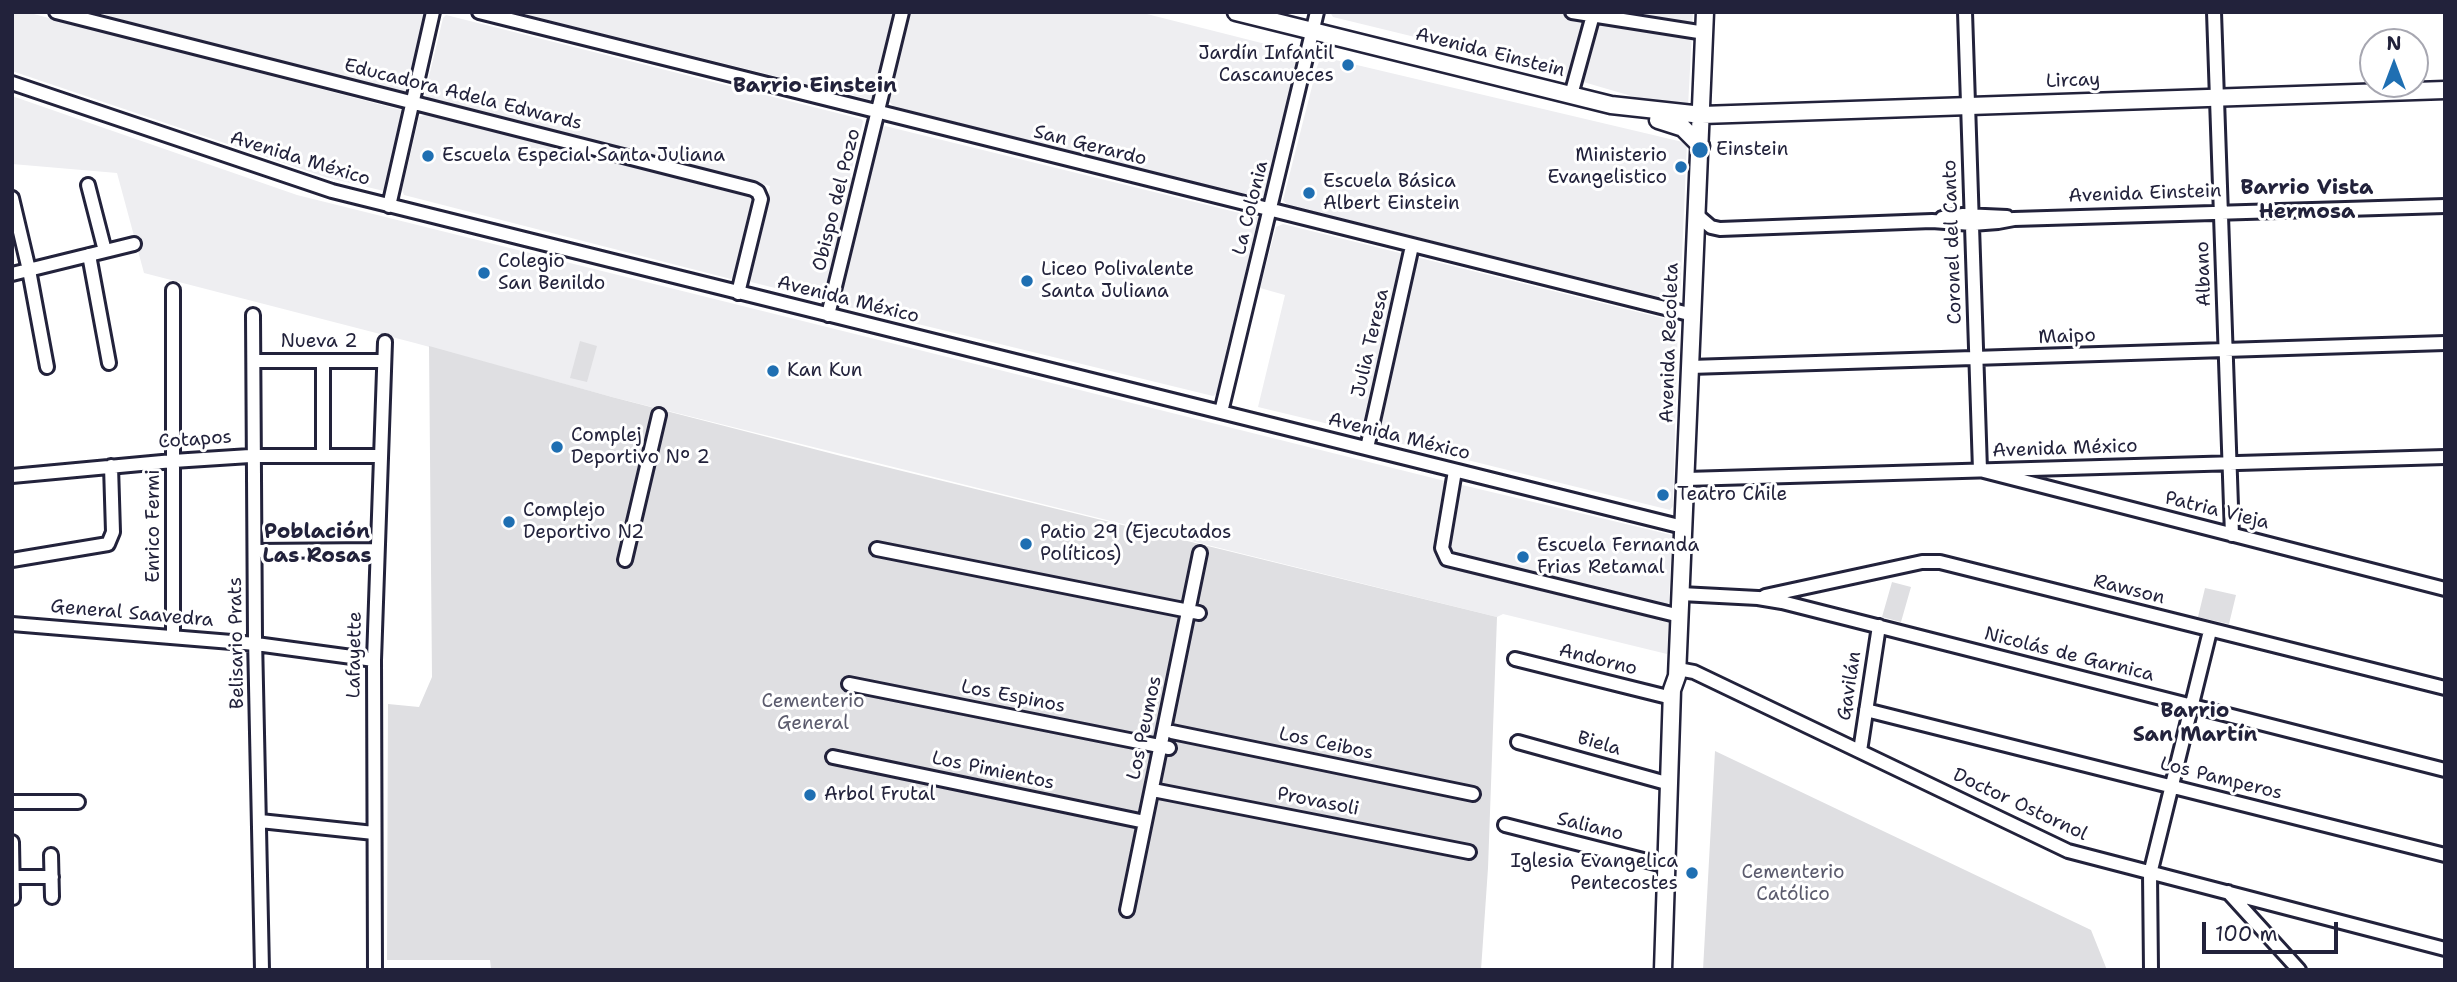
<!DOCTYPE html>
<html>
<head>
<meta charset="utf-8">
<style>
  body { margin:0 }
  #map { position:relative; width:2457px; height:982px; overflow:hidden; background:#fff; font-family:"Shantell Sans",sans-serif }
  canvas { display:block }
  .frame { position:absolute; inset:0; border:14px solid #22223b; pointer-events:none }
  .north { position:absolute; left:2359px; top:28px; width:70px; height:70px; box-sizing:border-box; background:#fff; border:2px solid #a7a7b1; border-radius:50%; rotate:0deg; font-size:19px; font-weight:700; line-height:28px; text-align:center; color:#22223b }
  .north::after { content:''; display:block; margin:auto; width:24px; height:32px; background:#1f6fb2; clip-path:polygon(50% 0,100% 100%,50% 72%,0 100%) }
  .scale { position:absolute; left:2202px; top:922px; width:136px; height:32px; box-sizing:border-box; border:4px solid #22223b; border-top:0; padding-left:9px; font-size:21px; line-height:24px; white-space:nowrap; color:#22223b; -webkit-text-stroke:5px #fff; paint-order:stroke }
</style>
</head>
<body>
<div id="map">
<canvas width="2457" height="982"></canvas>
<div class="frame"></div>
<div class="north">N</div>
<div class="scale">100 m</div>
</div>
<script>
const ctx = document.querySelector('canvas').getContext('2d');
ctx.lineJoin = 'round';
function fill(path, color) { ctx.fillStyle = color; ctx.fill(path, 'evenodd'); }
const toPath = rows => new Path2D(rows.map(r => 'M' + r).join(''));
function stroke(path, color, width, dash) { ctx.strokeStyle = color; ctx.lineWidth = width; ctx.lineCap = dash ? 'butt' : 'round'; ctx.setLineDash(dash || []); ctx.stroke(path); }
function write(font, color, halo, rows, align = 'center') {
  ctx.font = font + ' "Shantell Sans",sans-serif'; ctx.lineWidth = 6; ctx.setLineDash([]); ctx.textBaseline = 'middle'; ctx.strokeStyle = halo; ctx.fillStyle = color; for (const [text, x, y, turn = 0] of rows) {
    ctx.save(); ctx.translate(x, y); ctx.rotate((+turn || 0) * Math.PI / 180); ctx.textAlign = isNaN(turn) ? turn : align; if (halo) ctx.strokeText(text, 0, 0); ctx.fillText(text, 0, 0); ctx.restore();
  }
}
const built = toPath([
  [12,12,26,12,405,111,388,189,384,191,325,177,12,71],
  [93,12,428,12,410,94],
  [516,12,893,12,872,100],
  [909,12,1139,12,1301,53,1302,56,1265,196,1260,199,893,106,889,101],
  [1330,12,1693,12,1688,107,1652,102,1501,58,1333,17],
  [446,15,861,119,863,121,850,177,855,179,826,298,823,300,751,282,750,278,770,186,427,98,425,93,443,18],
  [1323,57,1687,143,1680,298,1676,301,1287,205,1283,200,1317,67,1320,59],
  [12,96,297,195,1445,481,1447,484,1437,553,1441,562,1669,618,1667,654,1503,614,1497,617,612,397,415,343,144,273,117,173,12,164],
  [427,114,752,198,736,275,731,279,404,195,402,190,419,117],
  [885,126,1260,218,1262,222,1219,393,1213,396,844,306,840,299,881,129],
  [1283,224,1404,254,1405,257,1366,429,1362,432,1258,407,1285,295,1260,288,1276,227],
  [1416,257,1678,322,1673,506,1670,510,1378,438,1375,433],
  [1462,485,1672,535,1669,602,1665,606,1453,553,1450,549,1459,489]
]);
const green = toPath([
  [580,341,597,346,587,382,570,378],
  [429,346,612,397,841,456,1497,617,1488,868,1481,970,491,970,490,960,387,960,388,704,419,707,432,677],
  [1892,582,1911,587,1901,622,1882,617],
  [2205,588,2236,595,2229,624,2198,617],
  [1715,751,2091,930,2107,970,1703,970]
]);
const minor = toPath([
  [56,12,753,189,758,192,761,199,738,293],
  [479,12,1693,315],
  [1572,12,1705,33],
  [1965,12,1980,470,2445,589],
  [2214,12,2232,535],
  [12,83,332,191,1683,527],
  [1571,95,1593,15],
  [88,185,105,251],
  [12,198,29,270,47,367],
  [389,206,433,12],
  [1697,215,1711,227,1720,229,1932,221,1972,224,1998,222,2014,219,2445,206],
  [1942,218,1963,215,2007,217],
  [89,255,109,363],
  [12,274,134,244],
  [173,290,173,637],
  [253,315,255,638,262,970],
  [828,315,902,12],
  [254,361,384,361],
  [323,361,323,456],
  [1690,367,2445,343],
  [1221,412,1317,12],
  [1367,448,1412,246],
  [1455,471,1442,548,1447,559,1680,616],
  [12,476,173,461,250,456,380,456],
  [1686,479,2445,457],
  [877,549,1199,613],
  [255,551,377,550],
  [12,560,108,544,113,532,111,466],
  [625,560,659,415],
  [1681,594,1758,598,1782,602,2445,770],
  [1765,596,1922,562,1940,562,2445,688],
  [12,624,256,644,374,660],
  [1515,659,1672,698],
  [1678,669,1694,672,2068,851,2445,949],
  [849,684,1169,748],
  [1866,710,2445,855],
  [1172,732,1473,794],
  [1518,742,1670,784],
  [1860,751,1879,626],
  [833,757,1145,822],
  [1158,791,1469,852],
  [12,802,78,802],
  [260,821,374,833],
  [1505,825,1667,866],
  [12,842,13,898],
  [51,855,52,897],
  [13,877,52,877],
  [2228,892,2299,970],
  [1127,910,1200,553],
  [375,970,374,660,385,342],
  [2151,970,2150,874,2210,631]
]);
const major = toPath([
  [1236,12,1611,105,1702,115,2445,90],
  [1658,120,1683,128,1701,146],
  [1663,970,1672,690,1677,676,1705,12]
]);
const markers = [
  [1348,65,7,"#1f6fb2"],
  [1700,150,9,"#1f6fb2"],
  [428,156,7,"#1f6fb2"],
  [1681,167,7,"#1f6fb2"],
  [1309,193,7,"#1f6fb2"],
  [484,273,7,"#1f6fb2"],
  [1027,281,7,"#1f6fb2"],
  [773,371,7,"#1f6fb2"],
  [557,447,7,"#1f6fb2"],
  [1663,495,7,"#1f6fb2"],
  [509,522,7,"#1f6fb2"],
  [1026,544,7,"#1f6fb2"],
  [1523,557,7,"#1f6fb2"],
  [810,795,7,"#1f6fb2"],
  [1692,873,7,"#1f6fb2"]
];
const streetNames = [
  ["Avenida Einstein",1490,53,14],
  ["Lircay",2073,81,-2],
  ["Educadora Adela Edwards",463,95,14],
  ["San Gerardo",1090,146,14],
  ["Avenida México",300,159,17],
  ["Avenida Einstein",2145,194,-2],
  ["Obispo del Pozo",837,200,-76],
  ["La Colonia",1251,208,-76],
  ["Coronel del Canto",1953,242,-92],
  ["Albano",2204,274,-92],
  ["Avenida México",848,300,14],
  ["Maipo",2067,337,-2],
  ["Nueva 2",319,342],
  ["Julia Teresa",1371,343,-77],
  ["Avenida Recoleta",1670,343,-88],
  ["Avenida México",1399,437,14],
  ["Cotapos",195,440,-4],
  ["Avenida México",2065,449,-2],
  ["Patria Vieja",2217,511,14],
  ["Enrico Fermi",154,526,-90],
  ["Rawson",2129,590,14],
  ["General Saavedra",132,614,5],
  ["Belisario Prats",237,643,-91],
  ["Lafayette",355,655,-89],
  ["Nicolás de Garnica",2069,655,14],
  ["Andorno",1598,660,14],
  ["Gavilán",1850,686,-81],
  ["Los Espinos",1013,697,11],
  ["Los Peumos",1145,728,-78],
  ["Los Ceibos",1326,744,12],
  ["Biela",1599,744,16],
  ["Los Pimientos",993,771,12],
  ["Los Pamperos",2221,779,14],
  ["Provasoli",1318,802,11],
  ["Doctor Ostornol",2020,805,25],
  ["Saliano",1590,827,14]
];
const poiNames = [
  ["Jardín Infantil",1334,54,"right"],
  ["Cascanueces",1334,76,"right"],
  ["Einstein",1716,150],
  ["Escuela Especial Santa Juliana",442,156],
  ["Ministerio",1667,156,"right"],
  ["Evangelistico",1667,178,"right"],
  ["Escuela Básica",1323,182],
  ["Albert Einstein",1323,204],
  ["Colegio",498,262],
  ["San Benildo",498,284],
  ["Liceo Polivalente",1041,270],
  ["Santa Juliana",1041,292],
  ["Kan Kun",787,371],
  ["Complej",571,436],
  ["Deportivo Nº 2",571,458],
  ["Teatro Chile",1677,495],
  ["Complejo",523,511],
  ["Deportivo N2",523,533],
  ["Patio 29 (Ejecutados",1040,533],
  ["Políticos)",1040,555],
  ["Escuela Fernanda",1537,546],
  ["Frias Retamal",1537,568],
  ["Arbol Frutal",824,795],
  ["Iglesia Evangelica",1678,862,"right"],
  ["Pentecostes",1678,884,"right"]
];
const parkNames = [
  ["Cementerio",813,702],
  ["General",813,724],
  ["Cementerio",1793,873],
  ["Católico",1793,895]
];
const neighbourhoodNames = [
  ["Barrio Einstein",815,87],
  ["Barrio Vista",2307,189],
  ["Hermosa",2307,213],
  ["Población",317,533],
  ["Las Rosas",317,557],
  ["Barrio",2195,712],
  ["San Martín",2195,736]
];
fill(built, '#eeeef1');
fill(green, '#dfdfe2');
stroke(minor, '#22223b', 18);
stroke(major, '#22223b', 21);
stroke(minor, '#fff', 12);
stroke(major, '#fff', 16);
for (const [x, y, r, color] of markers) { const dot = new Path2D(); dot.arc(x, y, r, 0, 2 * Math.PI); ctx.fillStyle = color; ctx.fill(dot); stroke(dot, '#fff', 2.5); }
write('19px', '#22223b', '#fff', streetNames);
write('19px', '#22223b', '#fff', poiNames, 'left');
write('19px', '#5b5b6d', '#fff', parkNames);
write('bold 21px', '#22223b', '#fff', neighbourhoodNames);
</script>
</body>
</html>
